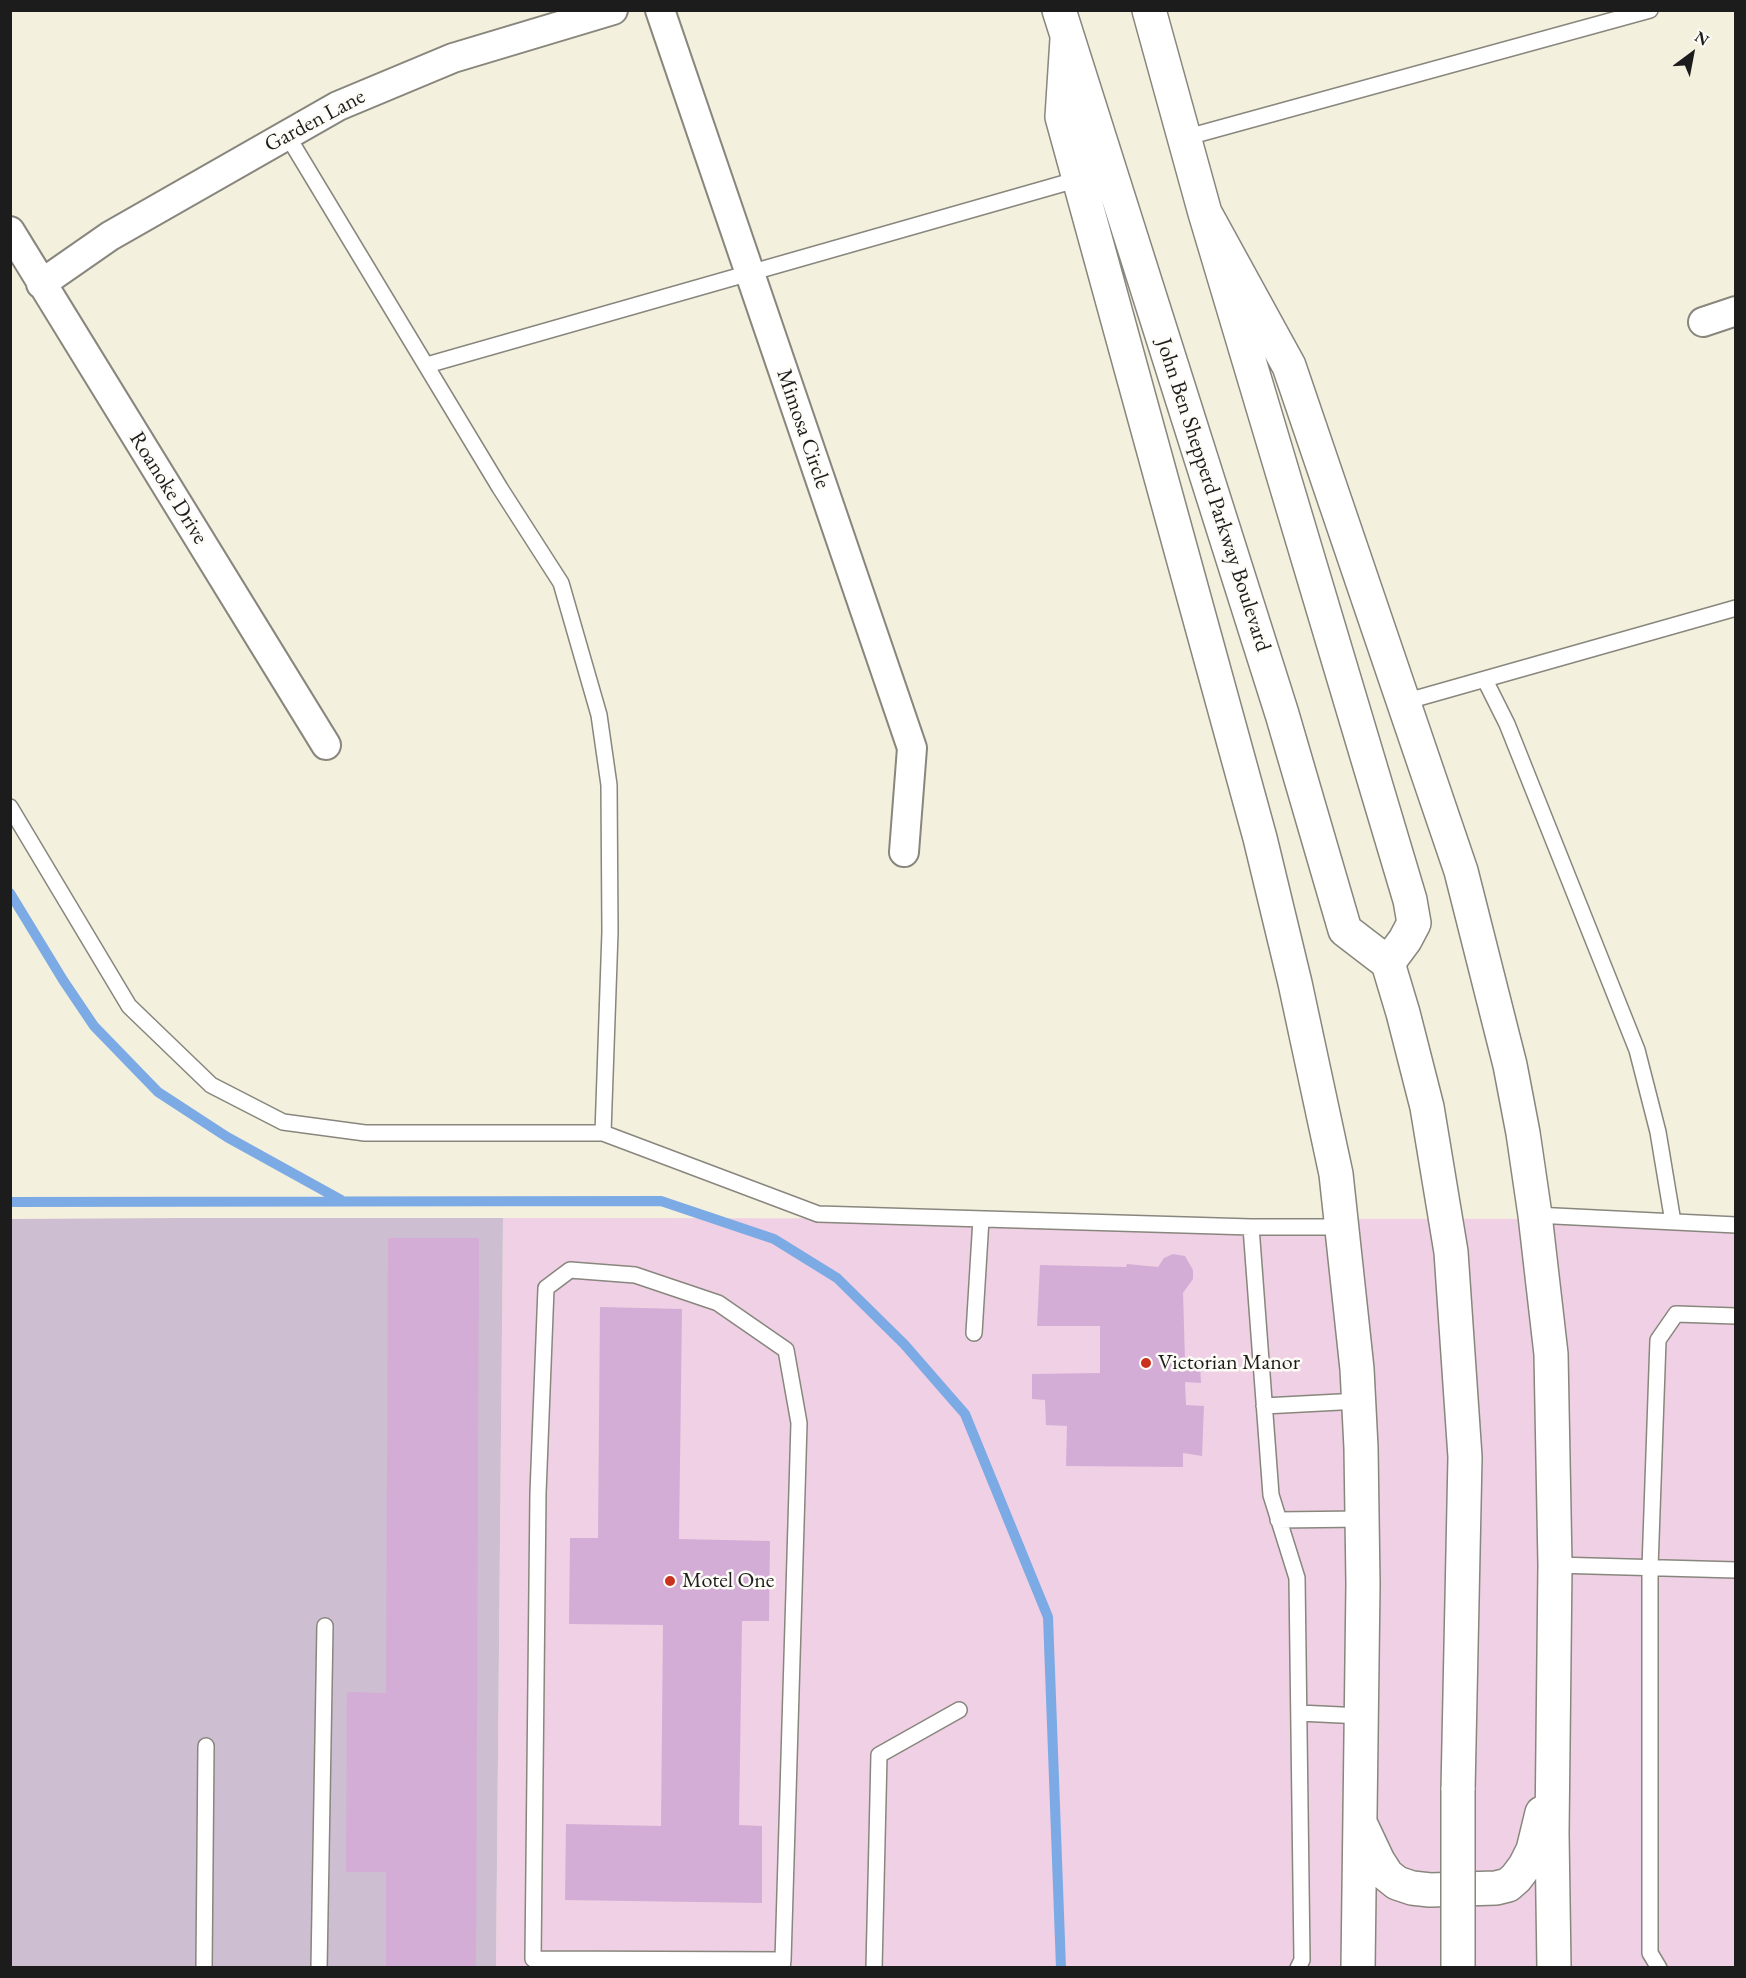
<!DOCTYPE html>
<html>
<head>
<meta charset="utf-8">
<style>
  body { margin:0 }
  #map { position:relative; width:1746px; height:1978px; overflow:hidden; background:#f4f0de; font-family:"EB Garamond",serif }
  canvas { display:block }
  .frame { position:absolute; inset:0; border:12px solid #1c1c1c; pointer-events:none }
  .north { position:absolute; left:1662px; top:24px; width:60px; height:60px; -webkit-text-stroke:4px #fdfcf7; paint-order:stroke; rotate:32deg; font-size:16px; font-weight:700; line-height:24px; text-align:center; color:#1c1c1c }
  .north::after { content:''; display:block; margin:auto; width:21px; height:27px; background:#1c1c1c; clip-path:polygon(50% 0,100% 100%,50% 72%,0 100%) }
</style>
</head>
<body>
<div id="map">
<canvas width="1746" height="1978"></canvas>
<div class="frame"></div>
<div class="north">N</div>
</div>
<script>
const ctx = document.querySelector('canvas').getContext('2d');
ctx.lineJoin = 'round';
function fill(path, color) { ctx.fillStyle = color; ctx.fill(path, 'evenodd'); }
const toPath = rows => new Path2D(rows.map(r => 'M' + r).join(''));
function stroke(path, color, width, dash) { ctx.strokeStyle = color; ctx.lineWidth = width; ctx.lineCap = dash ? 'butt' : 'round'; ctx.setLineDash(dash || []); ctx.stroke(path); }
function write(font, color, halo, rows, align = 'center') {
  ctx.font = font + ' "EB Garamond",serif'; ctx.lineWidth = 5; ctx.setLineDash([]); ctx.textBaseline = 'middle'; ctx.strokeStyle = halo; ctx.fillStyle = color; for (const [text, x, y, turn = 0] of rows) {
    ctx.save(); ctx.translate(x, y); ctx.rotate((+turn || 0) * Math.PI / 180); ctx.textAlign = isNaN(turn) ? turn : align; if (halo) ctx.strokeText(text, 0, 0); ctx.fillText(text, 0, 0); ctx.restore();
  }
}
const built = toPath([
  [503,1218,1601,1219,1735,1221,1735,1967,496,1968]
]);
const industrial = toPath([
  [181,1218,503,1218,496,1967,11,1967,10,1219]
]);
const stream = toPath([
  [10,893,63,980,94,1026,158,1092,227,1137,341,1200],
  [10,1202,661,1201,774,1239,837,1278,904,1344,965,1414,1048,1617,1061,1968]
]);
const building = toPath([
  [388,1238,479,1238,476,1968,386,1968,386,1872,346,1872,347,1692,386,1693],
  [1173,1254,1185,1256,1193,1270,1193,1279,1183,1293,1185,1360,1200,1365,1201,1383,1185,1382,1186,1405,1204,1406,1202,1456,1183,1453,1183,1467,1066,1466,1067,1426,1046,1425,1045,1400,1032,1399,1032,1374,1100,1373,1100,1326,1037,1326,1040,1265,1126,1267,1127,1264,1158,1267,1164,1258],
  [600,1307,682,1309,679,1539,770,1541,769,1621,742,1621,739,1825,762,1826,762,1903,565,1900,566,1824,661,1826,663,1625,569,1624,570,1538,598,1538]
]);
const lane = toPath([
  [287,135,500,488,561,583,599,715,609,785,610,932,603,1133,818,1214,1251,1227],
  [1184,138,1650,10],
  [427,365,1079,179],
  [1485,680,1507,724,1637,1050,1658,1132,1673,1222],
  [1404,702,1736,608],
  [10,807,129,1006,211,1085,283,1122,365,1133,603,1133],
  [1535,1215,1736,1225],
  [974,1333,981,1219],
  [1264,1406,1359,1401],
  [1278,1520,1362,1519],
  [1555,1565,1736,1570],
  [1299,1713,1362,1716],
  [204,1968,206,1746],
  [319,1968,325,1626],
  [782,1968,783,1960,799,1423,786,1350,718,1303,635,1275,570,1270,546,1288,538,1493,533,1959,783,1960],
  [874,1968,879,1755,959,1710],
  [1298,1968,1302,1960,1297,1578,1271,1495,1251,1227,1343,1227],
  [1659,1968,1650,1953,1650,1568,1658,1340,1676,1314,1736,1316]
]);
const street = toPath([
  [660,10,912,748,904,852],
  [10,231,326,745],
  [41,284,110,236,338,106,453,58,613,10],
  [1703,322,1736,311]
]);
const primary = toPath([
  [1059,10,1282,714,1345,930,1388,963],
  [1149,10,1205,213,1410,900,1414,923,1405,940,1388,963],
  [1067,39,1062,117,1260,838,1295,983,1336,1174,1357,1369,1361,1448,1363,1584,1358,1968],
  [1205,213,1289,366,1461,871,1510,1065,1523,1133,1535,1215,1551,1354,1555,1565,1552,1833,1554,1968],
  [1388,963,1403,1013,1427,1107,1451,1252,1465,1457,1458,1790],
  [1362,1827,1378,1861,1387,1875,1397,1883,1412,1888,1430,1890,1496,1888,1508,1885,1516,1878,1525,1866,1533,1850,1542,1813]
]);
const primaryBridge = toPath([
  [1458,1790,1458,1968]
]);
const markers = [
  [1146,1363,6,"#c8321e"],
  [670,1581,6,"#c8321e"]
];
const streetNames = [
  ["Garden Lane",315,121,-28],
  ["Mimosa Circle",803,429,71],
  ["Roanoke Drive",168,488,58],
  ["John Ben Shepperd Parkway Boulevard",1213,495,72]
];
const poiNames = [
  ["Victorian Manor",1158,1363],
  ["Motel One",682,1581]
];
fill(built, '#f0d0e4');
fill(industrial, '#cebed1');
stroke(stream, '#7caae5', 10);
fill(building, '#d3add6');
stroke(lane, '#88867d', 18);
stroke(street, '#88867d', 32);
stroke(primary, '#88867d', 36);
stroke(lane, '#fff', 15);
stroke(street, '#fff', 28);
stroke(primary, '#fff', 33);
stroke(primaryBridge, '#88867d', 36, []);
stroke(primaryBridge, '#fff', 33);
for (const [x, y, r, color] of markers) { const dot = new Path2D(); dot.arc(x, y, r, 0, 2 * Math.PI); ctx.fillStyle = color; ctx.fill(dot); stroke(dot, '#fdfcf7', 2); }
write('22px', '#1c1c1c', '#fdfcf7', streetNames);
write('22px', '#1c1c1c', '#fdfcf7', poiNames, 'left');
</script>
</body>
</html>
